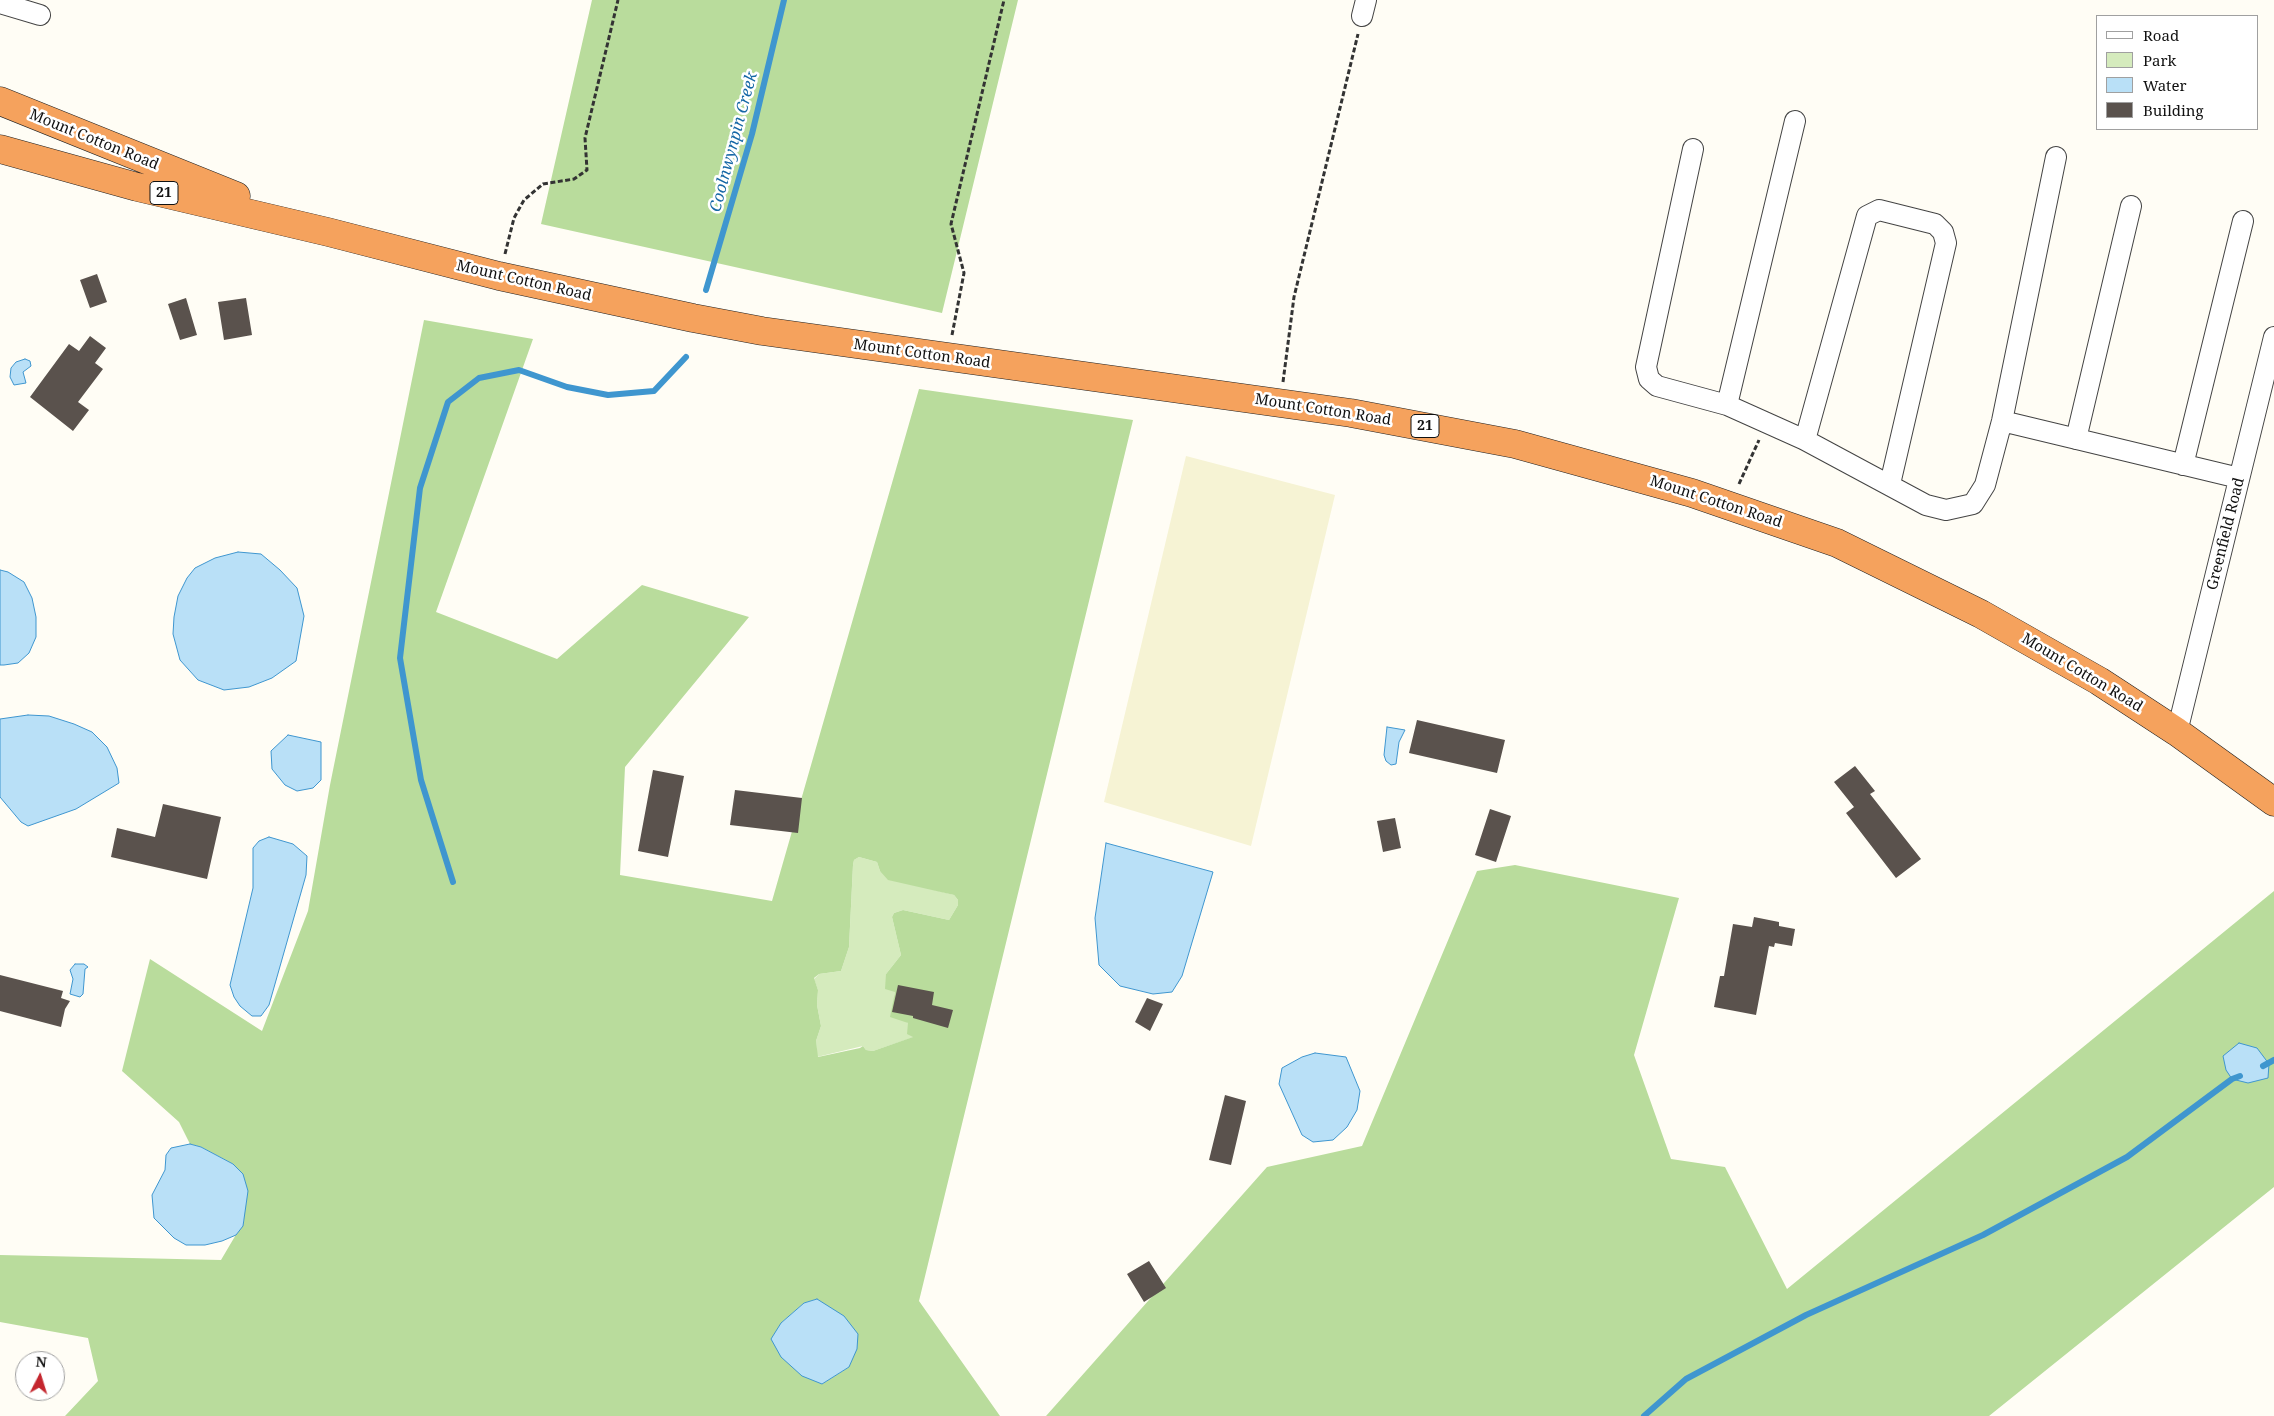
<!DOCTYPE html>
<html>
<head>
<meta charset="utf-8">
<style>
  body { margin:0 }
  #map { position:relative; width:2274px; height:1416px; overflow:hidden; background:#fffdf5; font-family:"Noto Serif",serif }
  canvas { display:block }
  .legend { position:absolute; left:2096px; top:15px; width:162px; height:115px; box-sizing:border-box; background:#fff; border:1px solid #a0a0a0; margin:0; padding:6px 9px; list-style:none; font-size:15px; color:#111 }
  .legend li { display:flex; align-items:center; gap:10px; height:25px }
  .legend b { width:25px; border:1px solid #a0a0a0 }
  .north { position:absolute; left:15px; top:1351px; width:50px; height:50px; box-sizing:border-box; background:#fff; border:1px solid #a0a0a0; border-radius:50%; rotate:5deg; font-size:14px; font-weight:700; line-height:20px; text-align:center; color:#111 }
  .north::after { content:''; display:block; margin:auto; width:18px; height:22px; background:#c4262e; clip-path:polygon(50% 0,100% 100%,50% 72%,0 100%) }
</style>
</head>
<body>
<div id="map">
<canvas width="2274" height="1416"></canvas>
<ul class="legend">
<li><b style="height:6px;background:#fff"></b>Road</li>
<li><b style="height:14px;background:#d5ebbd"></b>Park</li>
<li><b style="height:14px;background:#b9e0f7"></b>Water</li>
<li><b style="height:14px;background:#5a524d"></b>Building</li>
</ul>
<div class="north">N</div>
</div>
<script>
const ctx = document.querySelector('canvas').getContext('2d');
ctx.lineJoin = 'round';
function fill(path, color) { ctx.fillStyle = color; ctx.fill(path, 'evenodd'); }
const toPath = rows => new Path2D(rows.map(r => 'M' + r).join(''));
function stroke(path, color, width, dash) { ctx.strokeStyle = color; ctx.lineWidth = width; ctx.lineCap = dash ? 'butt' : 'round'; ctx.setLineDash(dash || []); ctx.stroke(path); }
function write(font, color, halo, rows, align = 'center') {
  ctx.font = font + ' "Noto Serif",serif'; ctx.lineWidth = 5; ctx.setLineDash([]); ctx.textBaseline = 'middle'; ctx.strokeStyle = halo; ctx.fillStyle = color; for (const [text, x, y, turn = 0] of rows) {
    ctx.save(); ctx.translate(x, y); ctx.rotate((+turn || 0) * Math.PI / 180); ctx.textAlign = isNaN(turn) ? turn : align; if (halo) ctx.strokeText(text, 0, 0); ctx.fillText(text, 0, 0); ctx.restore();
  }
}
const farmland = toPath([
  [1186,456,1335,495,1251,846,1104,802]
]);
const green = toPath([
  [859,857,877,862,880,871,912,884,954,895,958,900,958,905,949,920,903,910,894,913,892,917,901,955,886,974,895,992,892,1012,908,1023,914,1037,873,1051,866,1050,863,1046,817,1057,816,1041,821,1026,817,1005,818,990,814,979,819,974,841,971,849,947,853,865,854,860]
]);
const forest = toPath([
  [592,0,1018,0,942,313,541,224],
  [424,320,533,339,436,612,557,659,642,585,749,617,625,767,620,875,772,901,919,389,1133,420,919,1301,1000,1416,65,1416,98,1381,88,1338,0,1322,0,1255,221,1260,244,1221,243,1174,233,1164,201,1147,190,1144,179,1122,122,1071,150,959,262,1031,308,911,330,785],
  [859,857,877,862,880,871,888,880,954,895,958,900,958,905,949,920,903,910,894,913,892,917,901,955,886,974,885,989,895,992,890,1017,908,1023,907,1034,913,1037,873,1051,866,1050,863,1046,860,1048,818,1057,816,1041,821,1026,817,1005,818,990,814,978,819,974,841,971,849,947,853,865,854,860],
  [817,1299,849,1367,822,1384,781,1323,804,1303],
  [1515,865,1679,898,1634,1055,1671,1159,1725,1167,1787,1289,2274,891,2274,1187,1989,1416,1046,1416,1267,1167,1362,1146,1477,871]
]);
const water = toPath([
  [25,359,30,361,31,366,23,372,26,383,14,385,10,377,11,368,16,362,25,359],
  [238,552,261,554,280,570,297,588,304,616,296,661,272,678,249,687,224,690,198,680,180,660,173,634,174,617,178,596,187,578,195,568,215,558,238,552],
  [0,570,8,572,24,582,32,598,36,617,36,637,29,653,18,663,4,665,0,665,0,570],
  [28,715,49,716,74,724,92,732,107,747,117,768,119,783,76,809,28,826,21,822,0,797,0,719,28,715],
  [1387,727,1405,730,1399,742,1396,764,1391,765,1386,761,1384,755,1387,727],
  [288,735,321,742,321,780,313,788,297,791,285,785,272,769,271,751,288,735],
  [269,837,293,844,307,856,306,875,269,1005,261,1016,252,1016,240,1006,234,997,230,985,253,888,253,848,259,841,269,837],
  [1106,843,1213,872,1182,976,1172,992,1153,994,1120,986,1099,965,1095,918,1106,843],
  [75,964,84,964,88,967,85,969,83,994,80,997,70,994,73,979,70,970,75,964],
  [2239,1043,2257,1048,2269,1064,2268,1078,2248,1083,2232,1079,2226,1070,2223,1056,2239,1043],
  [1315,1053,1346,1057,1360,1091,1357,1110,1347,1127,1333,1140,1313,1142,1302,1135,1279,1084,1282,1068,1302,1057,1315,1053],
  [190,1144,201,1147,233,1164,243,1174,248,1191,243,1226,236,1235,222,1241,205,1245,186,1245,174,1238,154,1218,152,1195,165,1170,166,1155,171,1148,190,1144],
  [817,1299,844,1316,858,1334,857,1349,849,1367,822,1384,802,1376,781,1357,771,1339,781,1323,804,1303,817,1299]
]);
const stream = toPath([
  [706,290,752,134,784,0],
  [453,882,421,780,400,658,420,488,448,402,479,378,519,370,567,387,608,395,654,391,686,357],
  [2263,1066,2274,1060],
  [1644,1416,1686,1379,1806,1315,1983,1235,2127,1157,2232,1079,2240,1076]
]);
const building = toPath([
  [97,274,107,302,90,308,80,280],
  [186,298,197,335,180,340,168,304],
  [246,298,252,335,224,340,218,302],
  [90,336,106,348,95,363,103,369,78,402,89,410,73,431,30,397,69,344,79,351],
  [1417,720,1505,740,1497,773,1409,753],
  [1855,766,1875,791,1870,794,1921,859,1896,878,1846,813,1854,807,1834,782],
  [653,770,684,776,668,857,638,851],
  [735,790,802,798,798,833,730,825],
  [163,804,221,817,207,879,111,857,117,828,155,837],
  [1490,809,1511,816,1496,862,1475,855],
  [1395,818,1401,848,1383,852,1377,821],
  [1754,917,1779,922,1779,926,1795,929,1792,946,1775,943,1774,947,1769,946,1756,1015,1714,1007,1720,976,1724,976,1733,924,1752,927],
  [0,975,63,991,61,998,70,1001,65,1009,61,1027,0,1011],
  [898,985,934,992,932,1005,953,1010,948,1028,913,1018,913,1016,892,1012],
  [1147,998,1163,1004,1150,1031,1135,1022],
  [1225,1095,1246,1101,1231,1165,1209,1160],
  [1149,1261,1166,1288,1144,1302,1127,1274]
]);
const path = toPath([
  [505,254,514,218,524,200,543,184,574,179,587,170,585,138,618,0],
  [952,335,964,273,951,224,1004,0],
  [1283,382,1294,297,1358,34],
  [1739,484,1759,440]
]);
const minor = toPath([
  [0,3,40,15],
  [1362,16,1366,0],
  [1693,149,1646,367,1649,379,1657,386,1727,405,1805,440,1926,505,1946,510,1973,504,1985,485,2002,421,2056,157],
  [1727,405,1795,121],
  [2002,421,2239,478],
  [2076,439,2131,206],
  [1805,440,1867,216,1879,210,1935,224,1943,232,1946,243,1890,484],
  [2183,465,2243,221],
  [2177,732,2274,337]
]);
const highway = toPath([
  [0,101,236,196],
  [0,149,137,187,328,232,499,276,693,318,762,331,1351,413,1515,444,1692,493,1837,543,1981,614,2099,681,2177,732,2274,802]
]);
const shields = [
  [164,193,28],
  [1425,426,28]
];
const shieldNames = [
  ["21",164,193],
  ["21",1425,426]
];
const streetNames = [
  ["Mount Cotton Road",94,140,22],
  ["Mount Cotton Road",524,281,13],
  ["Mount Cotton Road",922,354,8],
  ["Mount Cotton Road",1323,410,9],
  ["Mount Cotton Road",1716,502,18],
  ["Greenfield Road",2226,534,-76],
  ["Mount Cotton Road",2082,673,31]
];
const waterNames = [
  ["Coolnwynpin Creek",734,142,-75]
];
fill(farmland, '#f6f3d4');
fill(green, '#d5ebbd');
fill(forest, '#b9dc9c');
fill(water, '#b9e0f7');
stroke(water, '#3f96cf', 1);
stroke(stream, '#3f96cf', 6);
fill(building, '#5a524d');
stroke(minor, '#444', 22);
stroke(highway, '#222', 29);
stroke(path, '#333', 3, [5, 2.5]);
stroke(minor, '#fff', 20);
stroke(highway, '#f5a25d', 28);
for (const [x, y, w] of shields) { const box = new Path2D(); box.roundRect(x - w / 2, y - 11.5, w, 23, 4); ctx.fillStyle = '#fff'; ctx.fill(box); stroke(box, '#111', 1); }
write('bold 14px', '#111', null, shieldNames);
write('15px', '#111', '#fff', streetNames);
write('italic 16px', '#1768a6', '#fff', waterNames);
</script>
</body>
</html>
